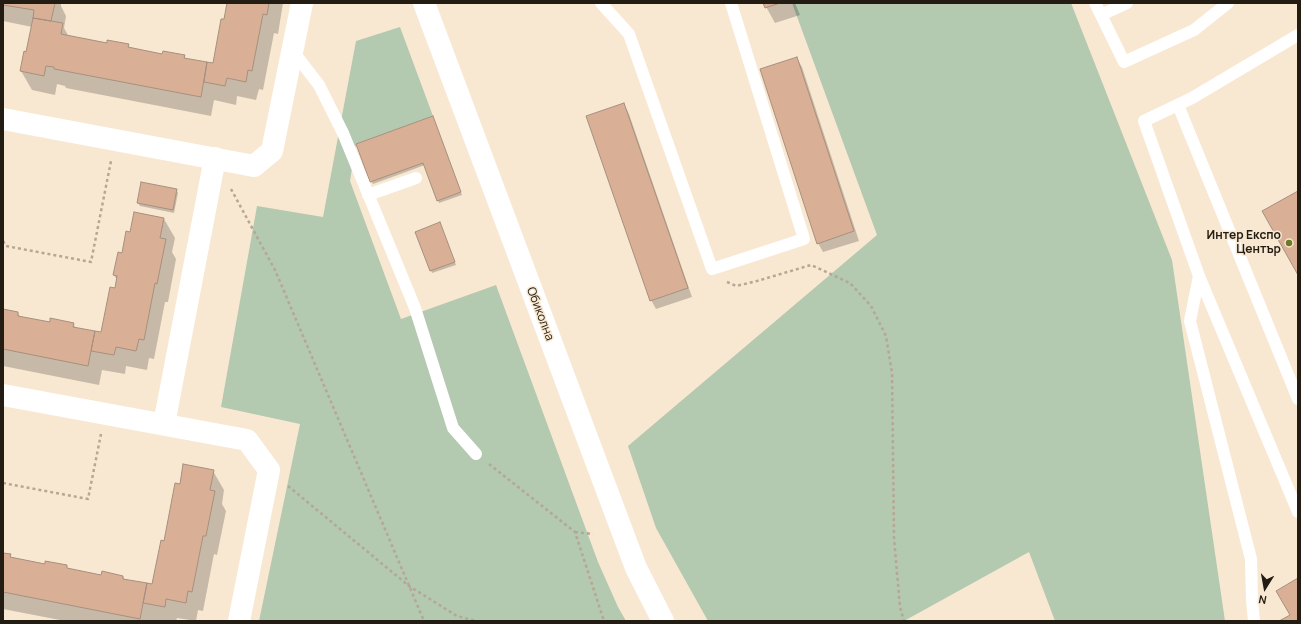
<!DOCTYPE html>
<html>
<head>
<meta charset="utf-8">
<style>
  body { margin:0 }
  #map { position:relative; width:1301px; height:624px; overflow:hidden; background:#f9e8d1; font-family:Manrope,sans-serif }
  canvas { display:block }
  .frame { position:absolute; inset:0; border:4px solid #221c13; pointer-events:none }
  .north { position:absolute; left:1245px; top:568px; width:40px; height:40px; -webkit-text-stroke:3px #f9e8d1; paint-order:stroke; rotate:191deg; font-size:11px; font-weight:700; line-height:16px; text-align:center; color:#221c13 }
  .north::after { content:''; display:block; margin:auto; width:14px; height:18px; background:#221c13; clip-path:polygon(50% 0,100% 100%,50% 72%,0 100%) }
</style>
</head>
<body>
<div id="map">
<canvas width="1301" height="624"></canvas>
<div class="frame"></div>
<div class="north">N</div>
</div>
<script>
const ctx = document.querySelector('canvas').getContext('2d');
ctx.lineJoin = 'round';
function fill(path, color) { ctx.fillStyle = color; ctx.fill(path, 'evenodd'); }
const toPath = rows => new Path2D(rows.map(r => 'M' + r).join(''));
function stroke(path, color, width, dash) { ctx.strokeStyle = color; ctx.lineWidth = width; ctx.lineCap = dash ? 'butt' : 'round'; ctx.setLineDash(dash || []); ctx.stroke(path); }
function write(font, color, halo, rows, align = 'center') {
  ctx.font = font + ' Manrope,sans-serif'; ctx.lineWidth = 3; ctx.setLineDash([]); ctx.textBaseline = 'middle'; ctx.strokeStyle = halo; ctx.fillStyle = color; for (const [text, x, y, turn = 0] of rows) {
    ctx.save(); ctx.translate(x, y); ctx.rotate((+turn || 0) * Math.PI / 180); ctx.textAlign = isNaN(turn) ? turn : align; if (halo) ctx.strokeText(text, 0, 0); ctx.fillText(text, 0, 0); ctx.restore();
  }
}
const green = toPath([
  [792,3,1071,3,1172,260,1225,621,1055,621,1029,552,904,621,708,621,656,528,628,446,877,235],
  [400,27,433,116,356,144,350,181,401,319,496,285,598,562,618,607,626,621,259,621,300,424,221,407,257,206,323,217,356,41]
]);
const shadow = toPath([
  [3,3,61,3,61,6,66,16,64,28,69,37,107,44,128,45,130,48,163,55,184,56,186,59,214,64,228,3,283,3,278,34,274,33,263,90,259,89,256,100,237,96,236,105,214,100,211,116,66,88,65,86,57,84,55,95,32,90,21,71,24,53,27,53,32,27,3,21],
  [764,3,795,3,800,15,775,23],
  [797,58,802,67,859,241,823,252,818,243],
  [624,104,629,114,692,297,656,309,651,300],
  [434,120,462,195,439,203,425,165,373,184,371,181],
  [176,190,178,193,174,213,140,206,138,203],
  [164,219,175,238,172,252,176,259,168,302,165,302,154,359,149,358,147,370,126,366,125,374,102,370,99,385,3,366,3,310,18,313,20,317,50,323,73,324,76,328,102,333,116,290,117,280,114,275,131,233],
  [441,226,456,265,432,273,416,232],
  [213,471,224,490,222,504,226,511,217,555,214,554,203,611,198,610,196,621,177,618,176,621,65,621,3,609,3,554,10,555,12,559,45,565,66,566,68,569,102,576,123,577,125,580,153,586,180,485]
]);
const building = toPath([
  [3,3,55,3,51,21,33,18,34,10,3,5,3,3],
  [227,3,269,3,267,15,263,14,252,71,248,70,246,82,227,78,225,86,204,82,207,62,213,63,221,19,224,19,227,3],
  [763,3,780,3,765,8,763,3],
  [33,18,63,23,61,34,107,43,107,40,129,44,128,47,162,54,163,51,185,55,184,58,207,62,201,97,54,69,54,67,46,66,44,76,20,71,24,51,26,52,33,18],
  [797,57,854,231,817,244,760,69,797,57],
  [624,103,688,288,650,301,586,116,624,103],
  [433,116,461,192,437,201,423,163,370,182,356,144,433,116],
  [141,182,177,189,173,210,137,203,141,182],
  [1298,191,1298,275,1262,211,1298,191],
  [134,212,164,218,160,238,166,239,157,284,155,283,144,340,139,339,136,351,116,347,114,355,91,351,95,331,101,332,110,287,115,288,117,276,113,275,118,252,122,253,126,231,130,232,134,212],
  [440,222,455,262,430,271,415,232,440,222],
  [3,309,18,312,18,316,50,322,50,318,74,323,73,327,95,331,88,366,3,349,3,309],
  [183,464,214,470,210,490,215,491,206,536,203,536,192,592,188,591,186,603,166,599,165,607,143,603,147,583,152,584,161,540,164,541,175,483,180,484,183,464],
  [3,553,11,554,10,557,45,564,45,561,67,565,67,568,101,575,102,571,123,576,123,579,147,583,140,619,3,592,3,553],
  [1298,578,1298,621,1279,621,1290,615,1276,591,1298,578]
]);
const path = toPath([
  [231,189,275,270,424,621],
  [3,241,6,246,91,262,111,161],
  [727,282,736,286,757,281,811,265,850,283,871,306,886,336,892,373,894,538,900,607,904,621],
  [489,464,575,532,604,621],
  [3,483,88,499,101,434],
  [288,486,409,586,457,616,476,621],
  [575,532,593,534]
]);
const service = toPath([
  [601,3,629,34,712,269,804,239,731,3],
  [1095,3,1101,15],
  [1127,3,1101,15,1124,62,1194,30,1228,3],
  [292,50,319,85,343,133,415,308,453,428,476,454],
  [1178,105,1298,399],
  [368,195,416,178],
  [1199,276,1298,512],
  [1254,621,1252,600,1251,559,1190,321,1199,276,1144,121,1192,98,1298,35]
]);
const minor = toPath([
  [3,119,254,166,272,151,302,3],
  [3,395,247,440,269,470,239,621],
  [164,424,215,158]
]);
const tertiary = toPath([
  [424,3,636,568,663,621]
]);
const markers = [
  [1289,243,4,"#6b7a28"]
];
const poiNames = [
  ["Интер Експо",1281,236],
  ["Център",1281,250]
];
const streetNames = [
  ["Обиколна",540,314,69]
];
fill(green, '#b3c9b0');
fill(shadow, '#0003');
fill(building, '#d9b095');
stroke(building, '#a68f7f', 1);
stroke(path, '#b5a795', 2.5, [3, 3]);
stroke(service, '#fff', 12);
stroke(minor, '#fff', 22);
stroke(tertiary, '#fff', 22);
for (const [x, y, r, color] of markers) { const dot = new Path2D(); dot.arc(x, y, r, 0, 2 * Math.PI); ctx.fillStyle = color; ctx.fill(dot); stroke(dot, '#f9e8d1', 1.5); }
write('bold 12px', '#221c13', '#f9e8d1', poiNames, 'right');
write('12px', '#221c13', '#f9e8d1', streetNames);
</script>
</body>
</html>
